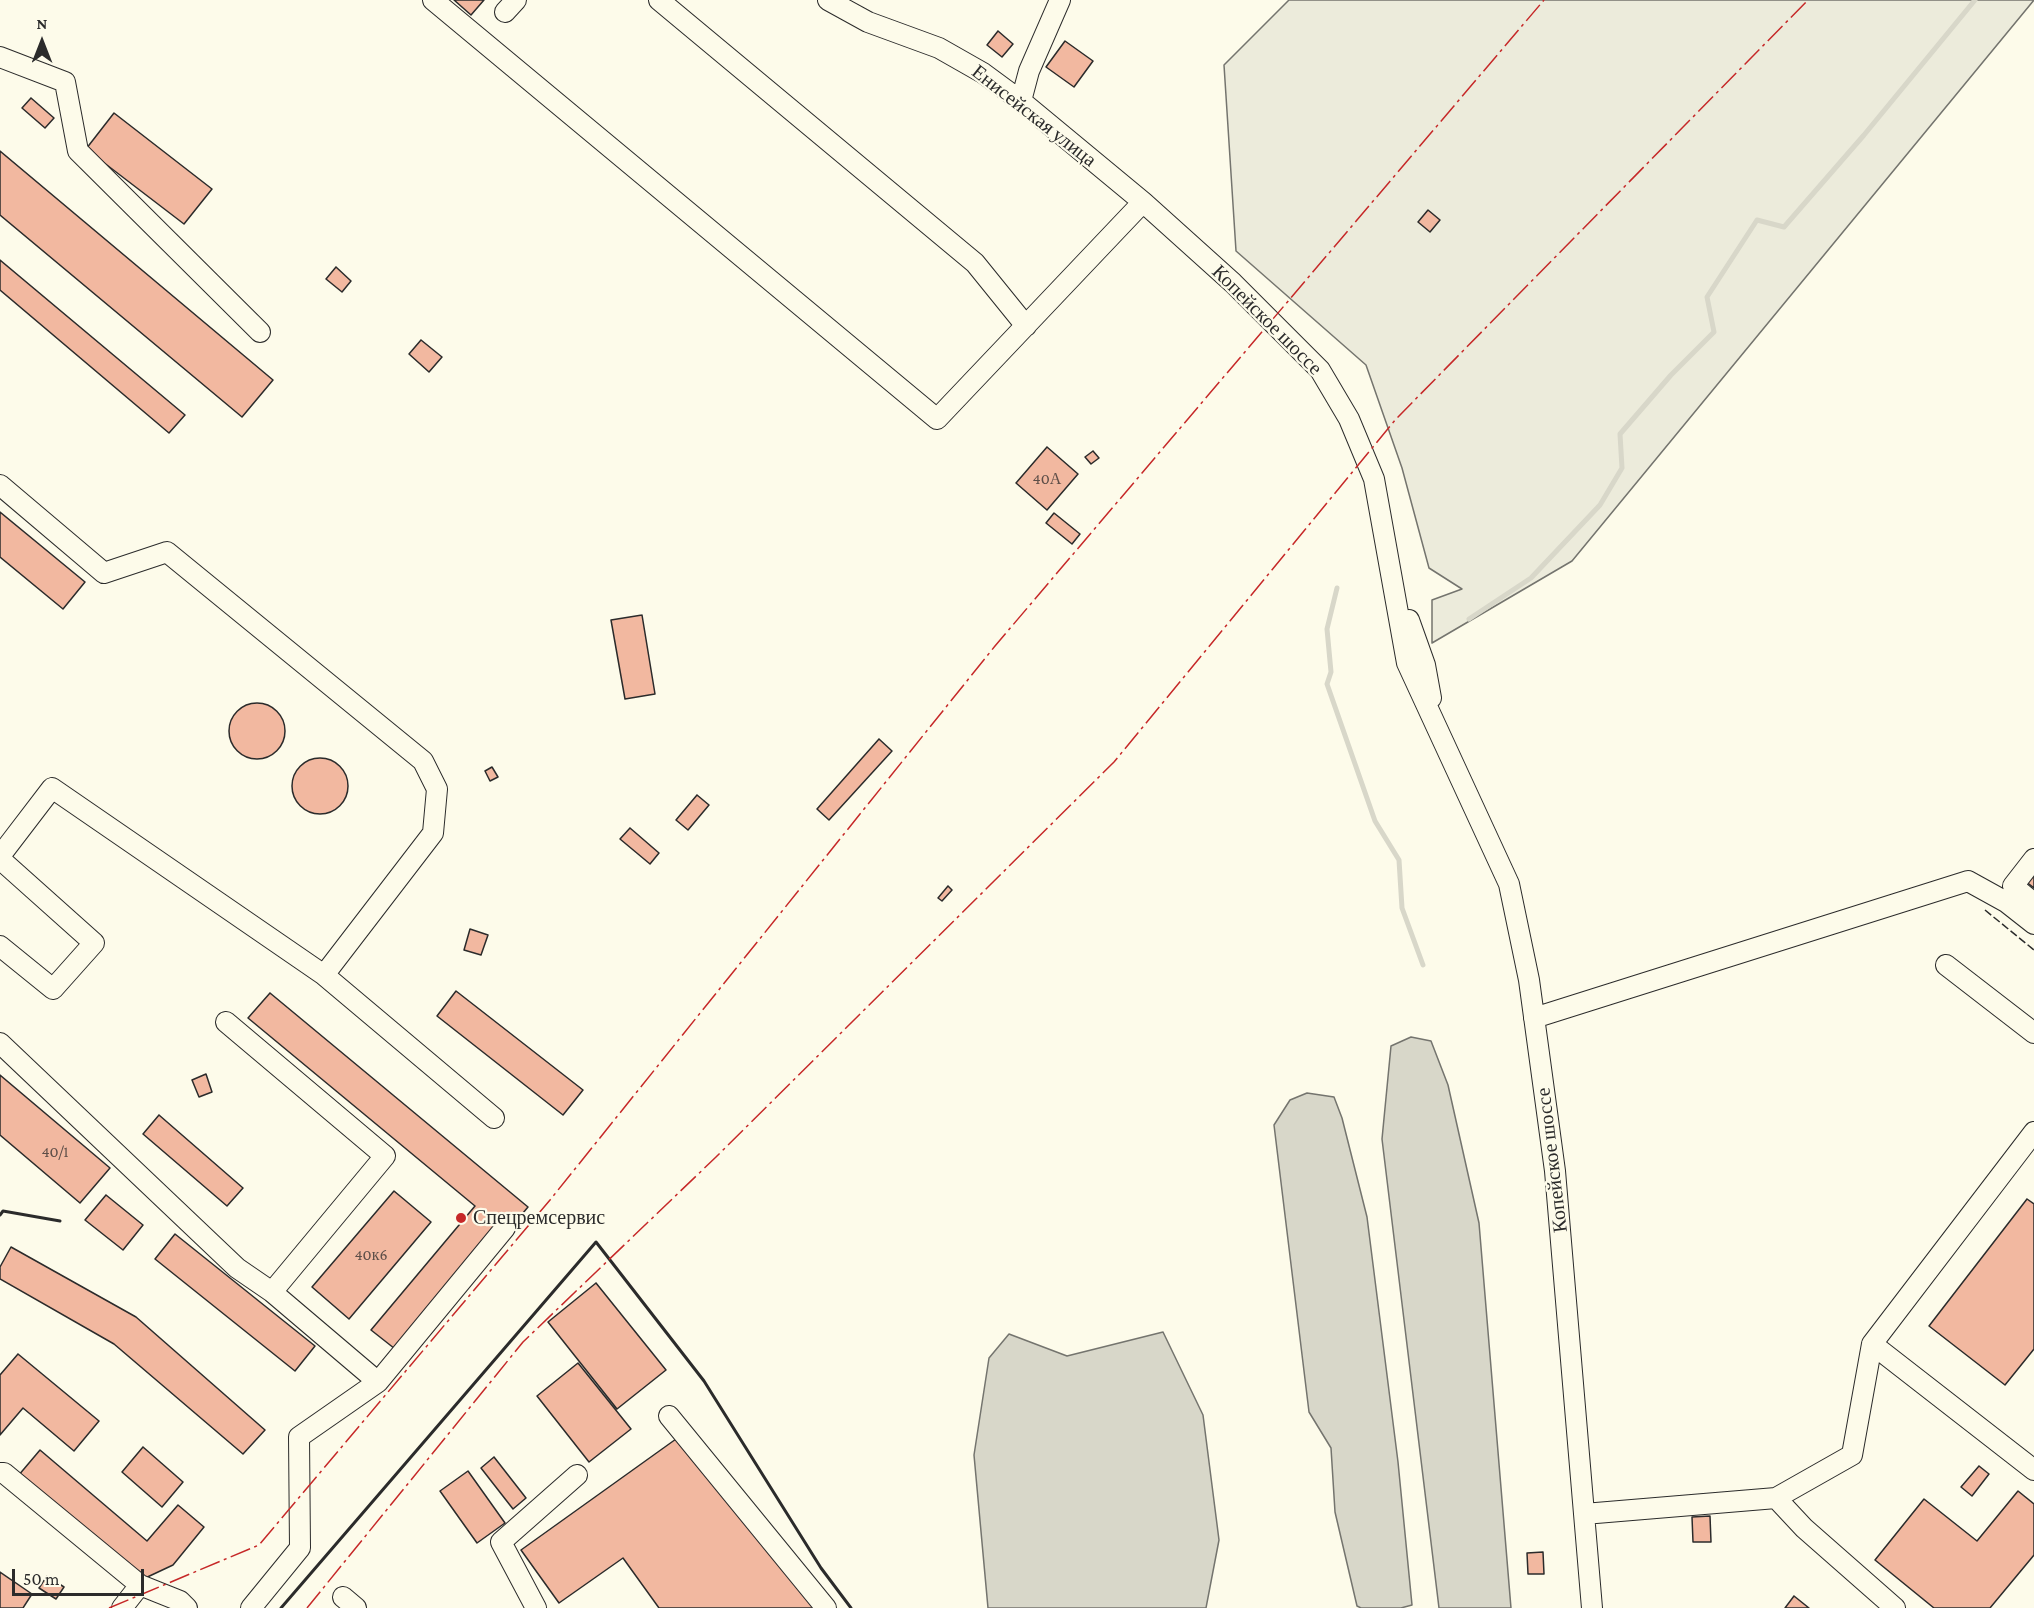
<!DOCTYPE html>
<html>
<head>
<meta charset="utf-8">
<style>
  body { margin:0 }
  #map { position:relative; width:2034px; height:1608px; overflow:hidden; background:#fdfbea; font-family:"Crimson Pro",serif }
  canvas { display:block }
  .north { position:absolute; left:12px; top:12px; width:60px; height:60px; -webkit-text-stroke:4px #fdfbea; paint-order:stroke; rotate:0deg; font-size:16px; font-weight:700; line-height:24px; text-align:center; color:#2b2b2b }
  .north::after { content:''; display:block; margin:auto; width:21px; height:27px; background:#2b2b2b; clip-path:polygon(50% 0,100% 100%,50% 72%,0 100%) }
  .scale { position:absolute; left:12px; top:1569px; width:132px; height:27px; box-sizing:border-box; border:3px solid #2b2b2b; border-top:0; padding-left:8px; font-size:18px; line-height:21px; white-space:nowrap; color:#2b2b2b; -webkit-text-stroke:4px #fdfbea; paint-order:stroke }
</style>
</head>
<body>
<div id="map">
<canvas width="2034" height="1608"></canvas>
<div class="north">N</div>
<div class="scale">50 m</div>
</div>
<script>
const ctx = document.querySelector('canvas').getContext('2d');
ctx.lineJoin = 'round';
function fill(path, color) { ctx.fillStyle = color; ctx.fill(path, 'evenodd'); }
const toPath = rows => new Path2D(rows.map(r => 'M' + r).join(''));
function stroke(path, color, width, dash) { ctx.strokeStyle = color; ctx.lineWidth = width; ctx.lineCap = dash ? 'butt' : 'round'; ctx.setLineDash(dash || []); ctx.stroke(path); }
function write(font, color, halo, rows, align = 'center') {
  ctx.font = font + ' "Crimson Pro",serif'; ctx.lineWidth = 4.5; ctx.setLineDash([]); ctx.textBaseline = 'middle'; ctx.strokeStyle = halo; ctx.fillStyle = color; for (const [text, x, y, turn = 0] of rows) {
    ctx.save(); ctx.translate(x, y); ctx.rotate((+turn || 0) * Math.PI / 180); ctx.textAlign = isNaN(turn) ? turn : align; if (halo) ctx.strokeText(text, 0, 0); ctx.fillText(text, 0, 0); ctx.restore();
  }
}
const green = toPath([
  [1289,0,2034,0,1572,561,1432,643,1432,600,1462,589,1429,568,1402,468,1366,365,1236,251,1224,65,1289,0]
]);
const water = toPath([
  [1411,1037,1431,1041,1448,1085,1479,1223,1511,1608,1439,1608,1382,1139,1391,1046,1411,1037],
  [1307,1093,1334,1097,1342,1118,1367,1217,1398,1462,1412,1605,1401,1608,1361,1608,1357,1606,1335,1512,1331,1448,1309,1412,1274,1125,1290,1100,1307,1093],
  [1163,1332,1203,1415,1219,1540,1206,1608,988,1608,974,1455,989,1358,1009,1334,1067,1356,1163,1332]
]);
const stream = toPath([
  [1337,588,1327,629,1331,672,1327,684,1375,821,1399,860,1402,908,1423,965],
  [1469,619,1531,578,1600,505,1622,468,1620,434,1671,375,1714,332,1707,297,1757,220,1784,227,1864,135,1975,0]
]);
const building = toPath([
  [454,0,484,0,471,15,454,0],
  [998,31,1013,44,1002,57,987,45,998,31],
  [1065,41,1093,61,1074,87,1046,67,1065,41],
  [31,98,54,118,45,128,22,108,31,98],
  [114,113,212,189,184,224,86,149,114,113],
  [0,151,273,380,242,417,0,215,0,151],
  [1428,210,1440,220,1430,232,1418,222,1428,210],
  [0,260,185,415,169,433,0,290,0,260],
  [336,267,351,281,342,292,326,279,336,267],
  [421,340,442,357,429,372,409,354,421,340],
  [1047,447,1078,474,1047,510,1016,483,1047,447],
  [1093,451,1099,458,1091,464,1085,457,1093,451],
  [0,512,85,582,63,609,0,557,0,512],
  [1054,513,1080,534,1072,544,1046,523,1054,513],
  [642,615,655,694,625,699,611,620,642,615],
  '229 731a28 28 0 1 1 56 0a28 28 0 1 1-56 0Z',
  [879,739,892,751,829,820,817,809,879,739],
  '292 786a28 28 0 1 1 56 0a28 28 0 1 1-56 0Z',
  [492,767,498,777,490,781,485,771,492,767],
  [697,795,709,805,688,830,676,820,697,795],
  [630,828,659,853,650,864,620,839,630,828],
  [2034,869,2034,888,2025,881,2034,869],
  [948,886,952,890,942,901,938,898,948,886],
  [470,929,488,935,481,955,464,950,470,929],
  [456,991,583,1090,563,1115,437,1016,456,991],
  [270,993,528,1207,404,1356,371,1330,475,1206,248,1018,270,993],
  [206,1074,212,1092,199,1097,192,1080,206,1074],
  [0,1075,110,1168,80,1203,0,1135,0,1075],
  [159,1115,243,1188,227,1206,143,1134,159,1115],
  [394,1191,431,1222,349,1319,312,1287,394,1191],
  [106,1195,143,1225,123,1250,85,1220,106,1195],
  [2027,1199,2034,1204,2034,1349,2005,1385,1929,1326,2027,1199],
  [175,1234,315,1346,295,1371,155,1259,175,1234],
  [11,1247,136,1317,265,1430,243,1454,114,1344,0,1279,0,1267,11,1247],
  [596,1283,666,1370,617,1409,548,1322,596,1283],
  [18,1354,99,1421,74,1451,23,1408,0,1435,0,1375,18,1354],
  [578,1363,631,1429,589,1462,537,1396,578,1363],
  [690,1429,818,1608,659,1608,623,1558,559,1603,521,1550,690,1429],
  [143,1447,183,1482,162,1507,122,1472,143,1447],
  [40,1450,147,1541,178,1505,204,1527,173,1565,141,1580,18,1476,40,1450],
  [494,1457,526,1498,513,1509,481,1468,494,1457],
  [1979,1466,1989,1474,1972,1496,1961,1487,1979,1466],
  [468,1471,505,1523,477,1543,440,1491,468,1471],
  [2018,1491,2034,1504,2034,1555,1990,1608,1934,1608,1875,1560,1924,1499,1977,1541,2018,1491],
  [1710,1516,1711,1542,1693,1542,1692,1517,1710,1516],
  [1543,1552,1544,1574,1528,1574,1527,1553,1543,1552],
  [0,1572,32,1594,23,1608,0,1608,0,1572],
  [47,1576,64,1587,56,1599,39,1588,47,1576],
  [1794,1596,1809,1608,1785,1608,1794,1596]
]);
const minor = toPath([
  [433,0,937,419,1143,202],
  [659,0,975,263,1026,326],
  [828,0,868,22,939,48,983,73,1021,101,1143,202,1233,283,1320,370,1349,419,1374,479,1407,663,1509,884,1529,980,1555,1171,1592,1608],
  [505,12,516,0],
  [0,57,65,82,78,151,260,332],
  [1021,101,1029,71,1060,0],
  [0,485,104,573,167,552,423,761,437,789,433,833,324,975],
  [1409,620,1425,665,1431,698],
  [0,856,52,788,324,975,494,1118],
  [0,859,94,943,53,989,0,946],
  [2034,859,2013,886,2034,903],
  [1946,965,2034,1033],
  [1534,1018,1968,881,2006,902,2034,924],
  [226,1022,385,1156,272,1292],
  [0,1043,237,1268,272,1292,378,1382],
  [1872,1344,2034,1470],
  [669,1416,826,1608],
  [0,1473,4,1473,140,1585,180,1601,187,1608],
  [1584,1514,1776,1498],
  [343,1597,356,1608],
  [122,1608,140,1585],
  [251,1608,300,1548,299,1437,378,1382,505,1228],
  [536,1608,501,1542,577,1475],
  [1895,1608,1804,1528,1776,1498,1852,1455,1872,1344,2034,1132]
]);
const fence = toPath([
  [1985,910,2034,950]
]);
const wall = toPath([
  [0,1215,3,1211,60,1221],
  [281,1608,596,1242,704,1381,821,1568,851,1608]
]);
const power = toPath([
  [109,1608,259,1545,550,1200,995,646,1544,0],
  [307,1608,523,1342,716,1157,1114,762,1396,419,1808,0]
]);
const markers = [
  [461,1218,6,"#c62828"]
];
const numberNames = [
  ["40А",1047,479],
  ["40/1",55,1152],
  ["40к6",371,1255]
];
const streetNames = [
  ["Енисейская улица",1034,116,38],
  ["Копейское шоссе",1267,320,45],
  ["Копейское шоссе",1552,1160,-97]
];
const poiNames = [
  ["Спецремсервис",473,1218]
];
fill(green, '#ecebdb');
stroke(green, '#74746e', 1.5);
fill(water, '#d8d7c9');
stroke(water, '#74746e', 1.5);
stroke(stream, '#d8d7c9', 5);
fill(building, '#f2b8a0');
stroke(building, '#2b2b2b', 1.5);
stroke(minor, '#2b2b2b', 22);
stroke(minor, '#fdfbea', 20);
stroke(fence, '#2b2b2b', 1.5, [8, 3]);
stroke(wall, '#2b2b2b', 3);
stroke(power, '#c62828', 1.5, [21, 4.5, 3, 4.5]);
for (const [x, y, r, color] of markers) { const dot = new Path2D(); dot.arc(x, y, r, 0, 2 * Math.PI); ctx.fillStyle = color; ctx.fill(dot); stroke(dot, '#fdfbea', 2); }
write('16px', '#5d4e48', null, numberNames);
write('20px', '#2b2b2b', '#fdfbea', streetNames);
write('20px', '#2b2b2b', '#fdfbea', poiNames, 'left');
</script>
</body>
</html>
